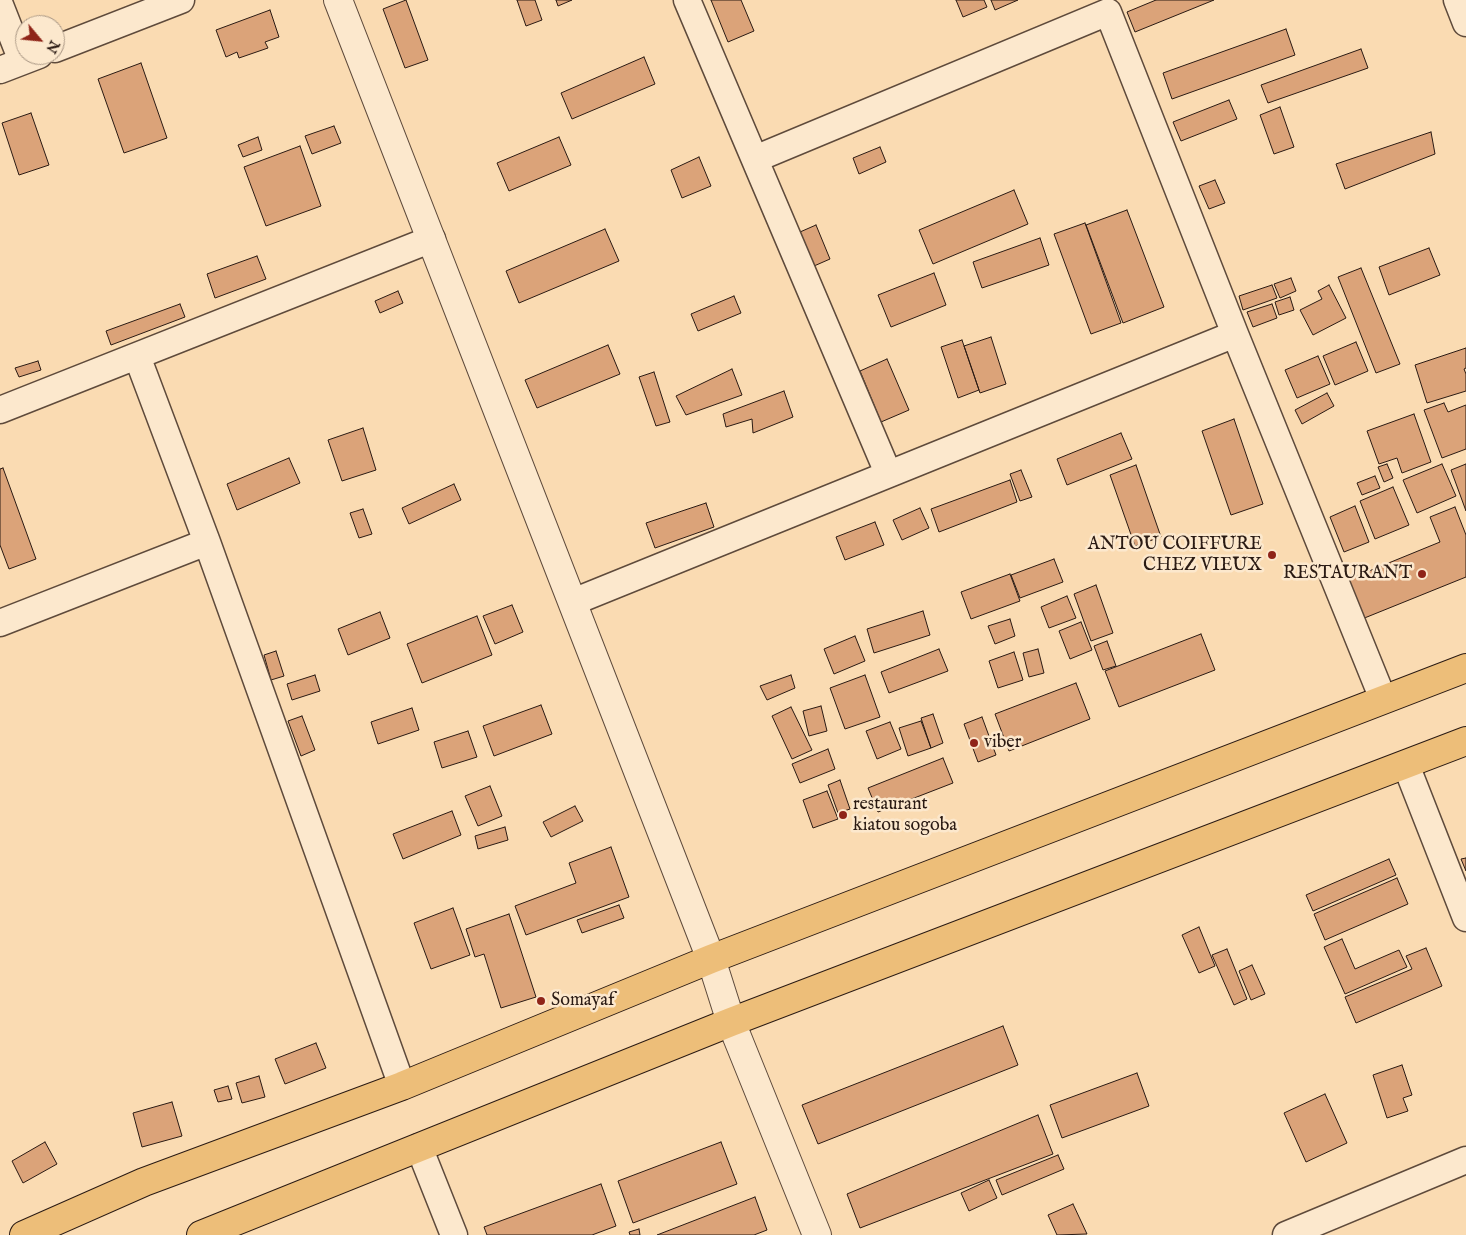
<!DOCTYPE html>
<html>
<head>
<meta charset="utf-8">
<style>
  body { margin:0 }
  #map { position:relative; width:1466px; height:1235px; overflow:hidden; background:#fadbb2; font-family:"IM FELL English",serif }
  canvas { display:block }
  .north { position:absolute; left:15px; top:15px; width:50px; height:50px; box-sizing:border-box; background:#fce8cd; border:1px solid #a89683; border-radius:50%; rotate:118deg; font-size:14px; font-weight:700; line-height:20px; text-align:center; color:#2a1a13 }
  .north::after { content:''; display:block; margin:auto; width:18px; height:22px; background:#8f2418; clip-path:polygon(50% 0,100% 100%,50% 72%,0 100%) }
</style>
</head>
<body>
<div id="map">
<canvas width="1466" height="1235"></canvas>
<div class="north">N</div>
</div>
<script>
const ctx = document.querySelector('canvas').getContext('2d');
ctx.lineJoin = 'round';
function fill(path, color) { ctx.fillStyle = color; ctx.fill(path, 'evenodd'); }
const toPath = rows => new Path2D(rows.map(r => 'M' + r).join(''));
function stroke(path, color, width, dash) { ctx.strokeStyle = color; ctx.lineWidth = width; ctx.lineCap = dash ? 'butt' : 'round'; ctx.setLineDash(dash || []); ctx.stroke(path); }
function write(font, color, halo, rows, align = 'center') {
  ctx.font = font + ' "IM FELL English",serif'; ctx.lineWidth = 5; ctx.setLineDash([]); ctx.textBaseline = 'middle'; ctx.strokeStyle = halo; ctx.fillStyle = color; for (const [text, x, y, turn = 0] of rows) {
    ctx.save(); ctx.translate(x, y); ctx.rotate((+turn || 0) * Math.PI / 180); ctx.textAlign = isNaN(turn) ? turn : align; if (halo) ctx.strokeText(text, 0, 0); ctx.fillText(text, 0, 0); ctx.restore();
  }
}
const building = toPath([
  [406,0,428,60,405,68,383,9,406,0],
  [517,0,535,0,542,20,526,26,517,0],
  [556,0,572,0,558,6,556,0],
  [711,0,741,0,754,31,728,42,711,0],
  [956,0,984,0,987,7,963,17,956,0],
  [991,0,1018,0,995,10,991,0],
  [1156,0,1214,0,1135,32,1127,12,1156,0],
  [270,10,279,37,265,42,268,48,239,58,237,52,226,57,216,30,270,10],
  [1286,29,1295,55,1172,99,1163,73,1286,29],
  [1361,49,1368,68,1268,103,1261,85,1361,49],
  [644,57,655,84,572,119,561,93,644,57],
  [141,63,167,138,124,153,98,79,141,63],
  [1229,100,1237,119,1181,141,1173,122,1229,100],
  [1280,107,1294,147,1274,154,1260,115,1280,107],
  [31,113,49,165,19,175,2,123,31,113],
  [334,126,341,143,312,154,305,136,334,126],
  [1431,132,1435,154,1345,189,1336,164,1431,132],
  [258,137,262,150,243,157,238,145,258,137],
  [559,137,571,165,509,191,497,163,559,137],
  [300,146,321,206,266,226,244,167,300,146],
  [880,147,886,162,859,174,853,158,880,147],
  [699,157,711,186,682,198,671,170,699,157],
  [1215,180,1225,203,1209,209,1199,186,1215,180],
  [1014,190,1028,224,933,264,919,230,1014,190],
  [1127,210,1164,307,1123,323,1086,225,1127,210],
  [1085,223,1121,323,1091,334,1054,234,1085,223],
  [816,225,830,259,814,266,800,232,816,225],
  [605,229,619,261,519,303,506,271,605,229],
  [1040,238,1049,265,982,288,973,262,1040,238],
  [1429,248,1440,275,1389,295,1379,267,1429,248],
  [257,256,266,279,215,298,207,274,257,256],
  [1361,268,1400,364,1376,373,1338,277,1361,268],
  [934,273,946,305,891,327,878,295,934,273],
  [1291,278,1296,291,1280,298,1274,284,1291,278],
  [1272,285,1277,298,1243,310,1239,296,1272,285],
  [1329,285,1346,318,1313,335,1300,310,1322,299,1318,291,1329,285],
  [398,291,403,303,380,313,375,301,398,291],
  [734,296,741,313,698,331,691,314,734,296],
  [1290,297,1294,310,1279,315,1275,302,1290,297],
  [180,304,185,317,111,345,106,331,180,304],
  [1272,304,1277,318,1253,327,1247,312,1272,304],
  [991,337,1006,384,980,393,964,346,991,337],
  [962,340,979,390,958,398,941,347,962,340],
  [1356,342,1368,371,1335,385,1323,356,1356,342],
  [608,345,620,374,537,408,525,380,608,345],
  [1466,348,1466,368,1464,369,1466,374,1466,391,1427,403,1415,365,1466,348],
  [1318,356,1330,384,1297,398,1285,370,1318,356],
  [887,359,909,410,881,422,860,371,887,359],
  [38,361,41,370,19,377,15,368,38,361],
  [732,369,742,395,686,415,676,396,732,369],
  [654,372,670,422,656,426,639,377,654,372],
  [784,391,793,417,753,433,752,419,726,427,723,414,784,391],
  [1327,393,1334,406,1302,424,1295,410,1327,393],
  [1444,403,1448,412,1466,405,1466,449,1442,458,1424,410,1444,403],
  [1414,414,1431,462,1402,473,1397,458,1379,464,1367,431,1414,414],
  [1234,419,1263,504,1231,515,1202,431,1234,419],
  [363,428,376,470,342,481,328,440,363,428],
  [1121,433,1132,459,1067,485,1057,459,1121,433],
  [289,458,300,483,237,510,227,484,289,458],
  [1387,464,1393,478,1384,482,1378,467,1387,464],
  [1442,464,1456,496,1417,513,1403,480,1442,464],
  [1466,464,1466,511,1451,470,1466,464],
  [1136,465,1161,537,1135,546,1110,475,1136,465],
  [3,468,36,559,9,569,0,545,0,469,3,468],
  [1021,470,1032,497,1020,501,1010,474,1021,470],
  [1375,476,1380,488,1362,495,1357,483,1375,476],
  [1010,480,1017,502,939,532,931,509,1010,480],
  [454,484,461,500,409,524,402,508,454,484],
  [1393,487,1409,525,1375,539,1360,501,1393,487],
  [706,503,714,527,655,548,646,523,706,503],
  [1355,506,1369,542,1344,552,1330,517,1355,506],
  [1455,507,1466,535,1466,577,1362,619,1347,580,1440,542,1430,517,1455,507],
  [920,508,929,528,902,540,893,520,920,508],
  [363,509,372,534,359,538,350,513,363,509],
  [875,522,884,545,845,560,836,537,875,522],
  [1054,559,1063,582,1020,598,1011,575,1054,559],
  [1010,574,1020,601,971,619,961,592,1010,574],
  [1096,585,1113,633,1091,641,1074,594,1096,585],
  [1067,596,1076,618,1049,628,1041,607,1067,596],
  [512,605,523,632,495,644,483,616,512,605],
  [923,611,930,635,874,653,867,629,923,611],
  [380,612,390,638,348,655,338,629,380,612],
  [477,616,492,655,422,683,407,644,477,616],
  [1010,619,1015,636,995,644,988,626,1010,619],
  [1081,622,1092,650,1070,659,1059,631,1081,622],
  [1201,634,1215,670,1119,707,1105,671,1201,634],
  [855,636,865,661,834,674,824,649,855,636],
  [1107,641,1116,666,1103,670,1094,646,1107,641],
  [939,649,948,671,889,693,881,672,939,649],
  [1038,649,1044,673,1029,677,1023,653,1038,649],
  [276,651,284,676,271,680,264,655,276,651],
  [1014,652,1023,680,998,688,989,661,1014,652],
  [315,675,320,691,292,700,287,684,315,675],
  [791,675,795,688,767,700,760,686,791,675],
  [865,675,880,717,845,729,830,688,865,675],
  [1076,683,1090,719,1009,751,995,714,1076,683],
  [541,705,552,734,494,756,483,726,541,705],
  [821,706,827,731,809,736,803,711,821,706],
  [791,707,812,750,792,759,772,716,791,707],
  [412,708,419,730,378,744,371,722,412,708],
  [933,714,943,743,931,748,921,718,933,714],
  [302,716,315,750,301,756,288,721,302,716],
  [982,717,996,755,978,762,964,724,982,717],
  [921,721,931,748,908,756,899,728,921,721],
  [890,722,901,749,877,759,866,731,890,722],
  [468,731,477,757,442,768,434,742,468,731],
  [828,749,835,769,800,783,792,764,828,749],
  [943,758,953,783,878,812,868,788,943,758],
  [840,780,850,809,838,813,828,785,840,780],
  [490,786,502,816,478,826,465,796,490,786],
  [827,791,838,819,813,828,803,800,827,791],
  [575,806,583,821,551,837,543,822,575,806],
  [452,811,461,835,403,859,393,834,452,811],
  [505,827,508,840,478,849,475,836,505,827],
  [611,847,629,897,526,935,515,906,576,883,569,863,611,847],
  [1466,858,1466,871,1461,859,1466,858],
  [1389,859,1396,875,1313,911,1306,895,1389,859],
  [1397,878,1408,904,1325,940,1314,914,1397,878],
  [619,905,624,918,582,933,577,920,619,905],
  [453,908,470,955,431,969,414,923,453,908],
  [509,914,536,997,501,1008,484,954,475,957,466,929,509,914],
  [1199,927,1215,966,1199,973,1182,935,1199,927],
  [1342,939,1355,969,1399,950,1407,967,1345,994,1324,947,1342,939],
  [1426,948,1442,986,1356,1023,1345,997,1412,969,1406,956,1426,948],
  [1227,949,1247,999,1234,1005,1212,955,1227,949],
  [1252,965,1265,994,1251,1000,1239,971,1252,965],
  [1003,1026,1018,1065,818,1144,802,1105,1003,1026],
  [316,1043,326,1068,285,1084,275,1059,316,1043],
  [1402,1065,1412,1095,1403,1098,1408,1111,1387,1118,1373,1075,1402,1065],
  [1137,1073,1149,1106,1062,1138,1050,1105,1137,1073],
  [259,1076,265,1097,242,1103,236,1083,259,1076],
  [228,1086,232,1099,218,1102,214,1090,228,1086],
  [1325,1094,1347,1143,1306,1162,1284,1113,1325,1094],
  [172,1102,182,1136,142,1147,133,1113,172,1102],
  [1038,1115,1053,1154,860,1228,847,1194,1038,1115],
  [45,1142,57,1164,23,1183,12,1161,45,1142],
  [721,1142,737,1184,633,1223,618,1181,721,1142],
  [1058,1155,1064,1169,1002,1195,996,1180,1058,1155],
  [989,1180,997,1198,969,1211,961,1193,989,1180],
  [601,1184,616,1226,592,1235,487,1235,484,1227,601,1184],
  [755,1197,767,1230,754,1235,657,1235,755,1197],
  [1073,1204,1087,1234,1057,1235,1048,1215,1073,1204],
  [639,1229,640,1235,630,1235,629,1232,639,1229]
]);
const minor = toPath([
  [687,0,888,473],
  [1457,0,1466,23],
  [0,5,22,61],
  [55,49,181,0],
  [0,70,39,55],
  [755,159,1108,12,1235,334,1383,699],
  [137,356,207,542,402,1086],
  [0,410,432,239],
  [573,602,1235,334],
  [0,623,207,542],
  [1406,765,1466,918],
  [419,1147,454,1235],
  [1286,1235,1466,1160]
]);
const tertiary = toPath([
  [338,0,711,959,731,1022,817,1235]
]);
const trunk = toPath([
  [24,1235,144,1182,402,1086,711,959,1466,668],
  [201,1235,731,1022,1466,741]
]);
const markers = [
  [1272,555,5,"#8f2418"],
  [1422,574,5,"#8f2418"],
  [974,743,5,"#8f2418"],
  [843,815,5,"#8f2418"],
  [541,1001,5,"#8f2418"]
];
const poiNames = [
  ["ANTOU COIFFURE",1262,545,"right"],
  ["CHEZ VIEUX",1262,566,"right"],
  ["RESTAURANT",1412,574,"right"],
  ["viber",984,743],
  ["restaurant",853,805],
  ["kiatou sogoba",853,826],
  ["Somayaf",551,1001]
];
fill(building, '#dba379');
stroke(building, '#2a1a13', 1);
stroke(minor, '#5e4a3b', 29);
stroke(tertiary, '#5e4a3b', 30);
stroke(trunk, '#2a1a13', 30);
stroke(minor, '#fce8cd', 26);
stroke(tertiary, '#fce8cd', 28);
stroke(trunk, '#edbe79', 28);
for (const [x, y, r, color] of markers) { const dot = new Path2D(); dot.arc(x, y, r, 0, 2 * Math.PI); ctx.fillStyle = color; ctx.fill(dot); stroke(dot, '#fce8cd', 2); }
write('18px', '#2a1a13', '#fce8cd', poiNames, 'left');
</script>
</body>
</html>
